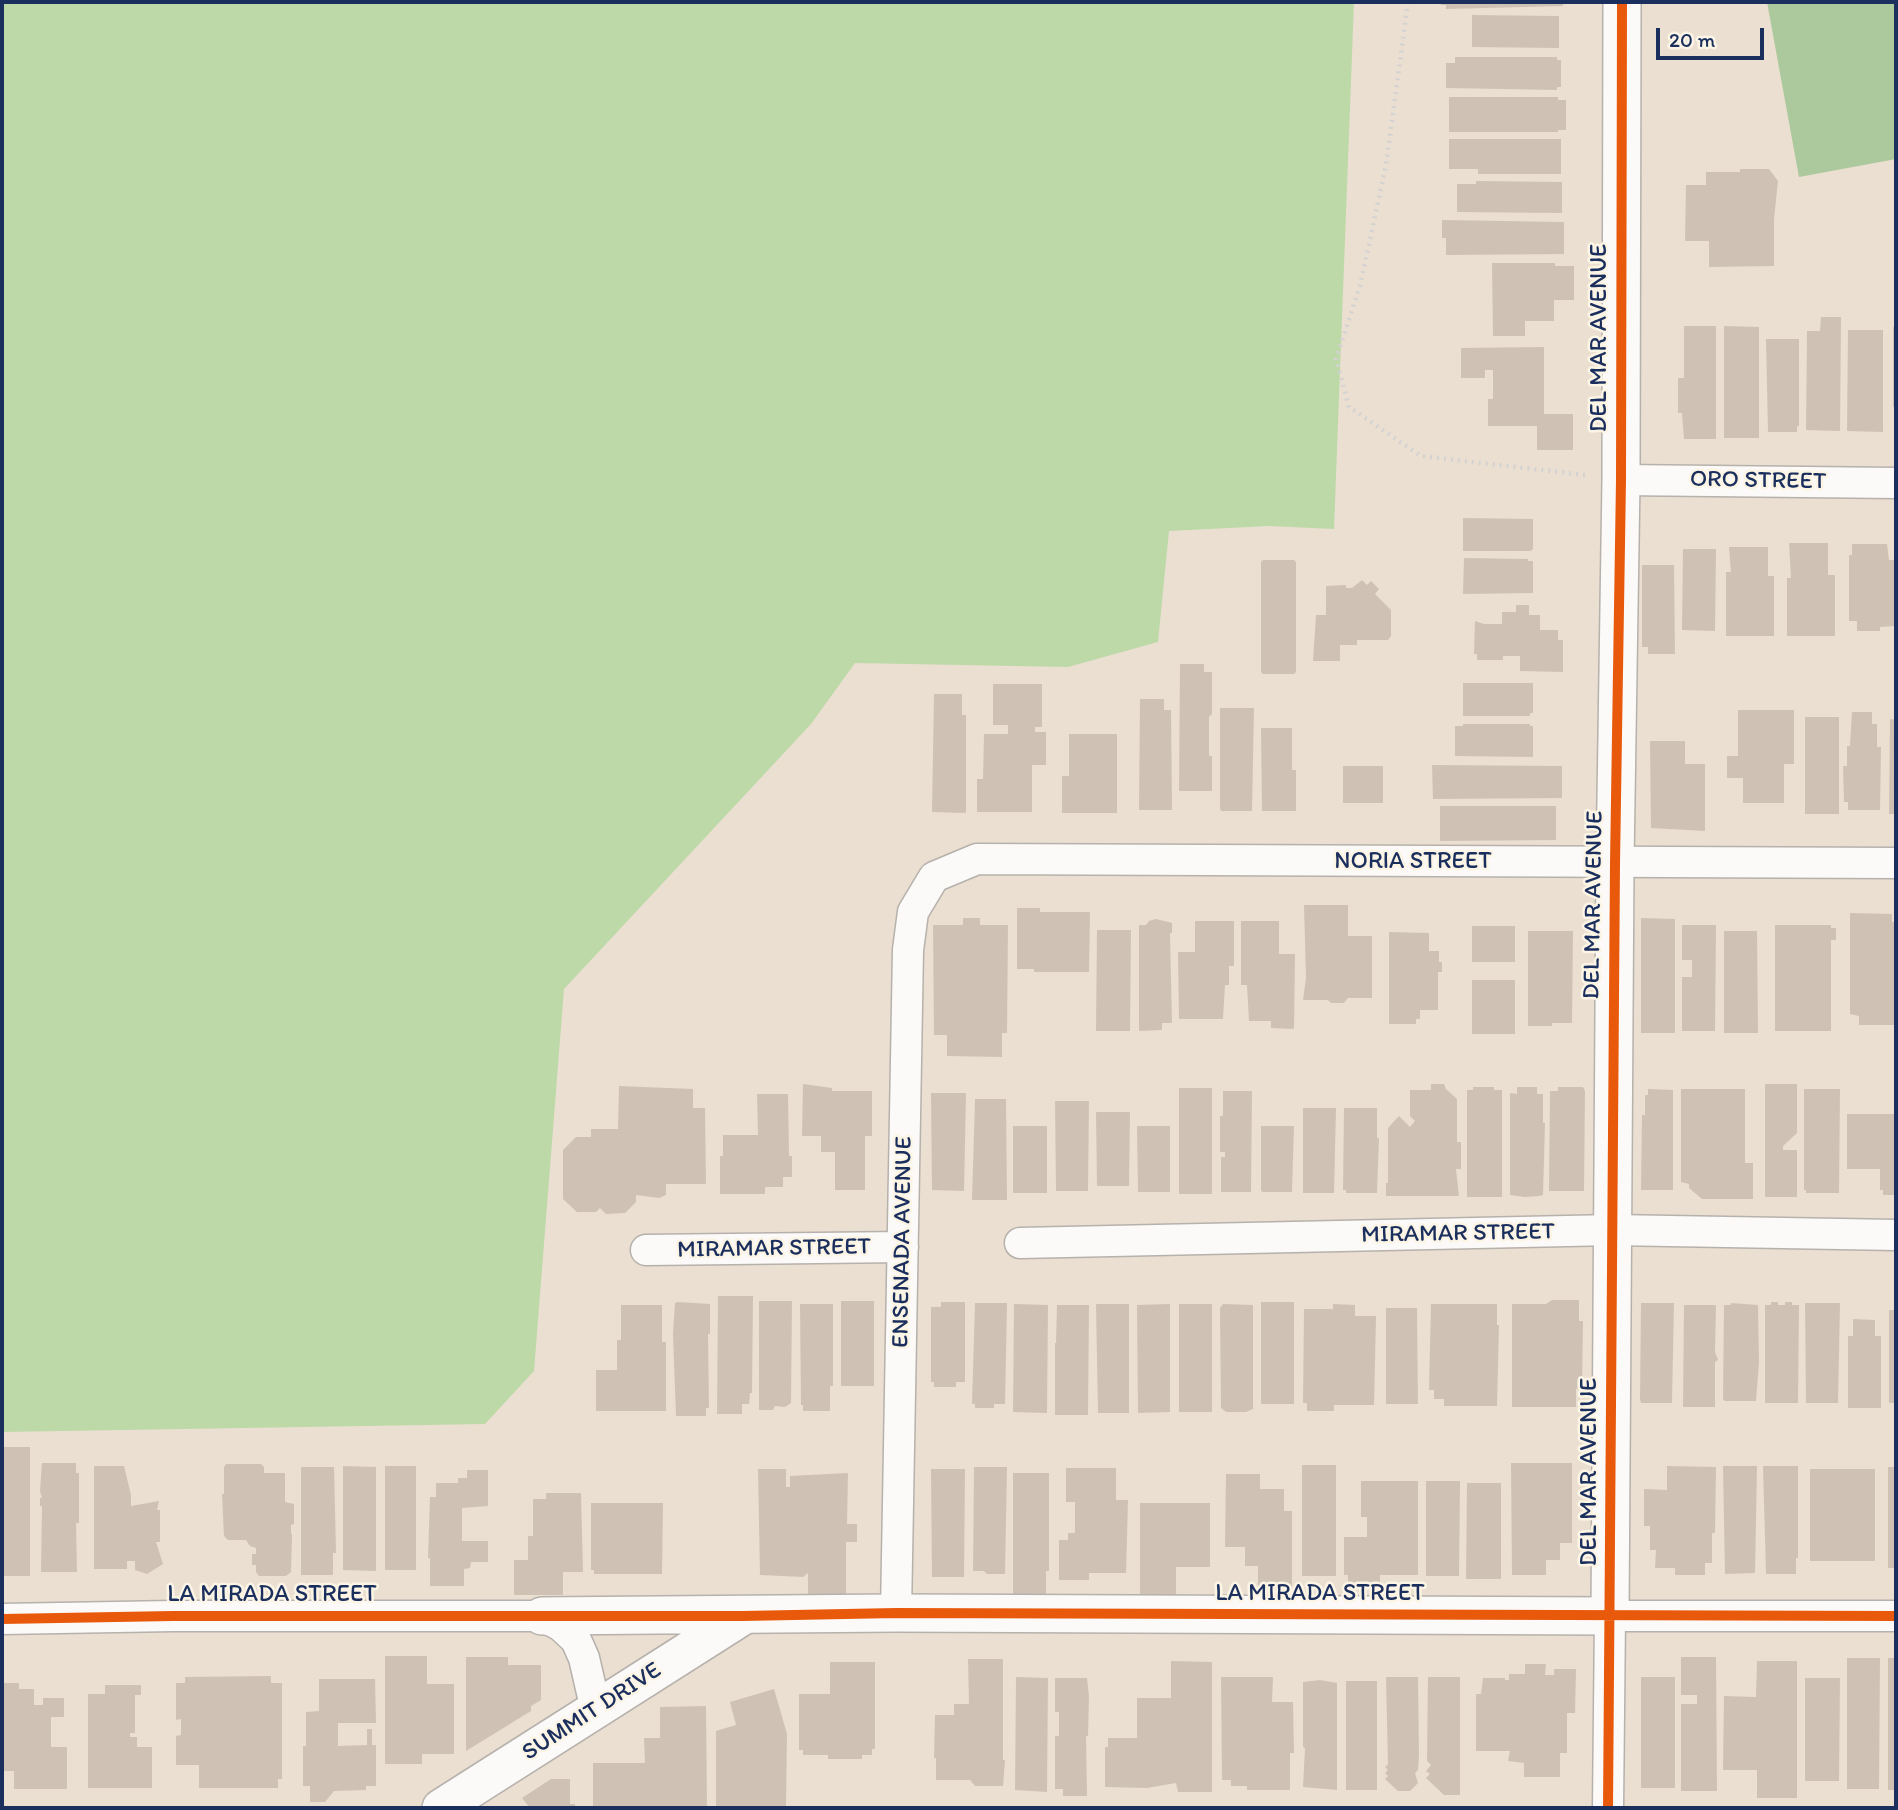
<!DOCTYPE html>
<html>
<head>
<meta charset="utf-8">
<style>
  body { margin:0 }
  #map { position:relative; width:1898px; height:1810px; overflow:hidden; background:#eadfd0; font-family:Itim,sans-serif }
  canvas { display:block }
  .frame { position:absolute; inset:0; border:4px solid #1b2f5e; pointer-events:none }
  .scale { position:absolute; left:1656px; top:28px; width:108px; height:32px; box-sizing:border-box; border:4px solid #1b2f5e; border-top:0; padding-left:9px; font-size:21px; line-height:24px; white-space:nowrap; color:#1b2f5e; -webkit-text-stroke:5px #fcf5e5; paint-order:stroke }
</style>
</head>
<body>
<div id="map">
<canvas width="1898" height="1810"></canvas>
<div class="frame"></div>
<div class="scale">20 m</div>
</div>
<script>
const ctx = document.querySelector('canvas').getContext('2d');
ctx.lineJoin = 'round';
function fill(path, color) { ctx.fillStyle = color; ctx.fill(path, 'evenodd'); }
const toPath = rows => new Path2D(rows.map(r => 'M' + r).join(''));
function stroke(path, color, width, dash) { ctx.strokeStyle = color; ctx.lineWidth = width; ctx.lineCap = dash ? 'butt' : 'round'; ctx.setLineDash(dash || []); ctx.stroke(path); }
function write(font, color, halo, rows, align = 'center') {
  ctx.font = font + ' Itim,sans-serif'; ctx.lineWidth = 5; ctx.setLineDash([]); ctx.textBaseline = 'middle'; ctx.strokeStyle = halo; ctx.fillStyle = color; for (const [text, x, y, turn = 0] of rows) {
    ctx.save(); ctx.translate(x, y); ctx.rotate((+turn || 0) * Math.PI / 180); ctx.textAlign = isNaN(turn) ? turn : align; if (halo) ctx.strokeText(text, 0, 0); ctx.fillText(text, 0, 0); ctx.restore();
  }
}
const green = toPath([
  [2,2,1354,2,1334,529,1269,526,1169,531,1158,642,1068,667,855,663,811,724,564,989,534,1371,485,1424,2,1432]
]);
const forest = toPath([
  [1767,2,1896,2,1896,159,1799,177]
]);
const building = toPath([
  [1441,2,1563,2,1563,6,1446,9,1446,5,1441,5],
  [1472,15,1559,16,1559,48,1472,47],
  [1455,57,1557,57,1557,60,1561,60,1561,87,1557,87,1557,90,1446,88,1446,63,1455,63],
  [1449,97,1558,97,1558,100,1566,100,1566,130,1558,130,1558,132,1449,132],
  [1449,139,1561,139,1561,174,1478,174,1478,169,1449,169],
  [1740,169,1769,169,1778,181,1774,219,1774,266,1709,267,1709,241,1685,241,1686,185,1706,185,1706,172,1740,172],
  [1476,181,1562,182,1562,213,1457,212,1457,184,1476,184],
  [1442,220,1564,222,1564,254,1446,255,1446,238,1442,238],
  [1492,263,1555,263,1555,266,1574,266,1574,300,1554,300,1554,321,1525,321,1525,336,1493,336],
  [1821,317,1841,317,1840,431,1806,430,1807,331,1820,331],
  [1684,326,1716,326,1716,439,1684,439,1682,413,1678,413,1678,378,1684,378],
  [1724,326,1759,327,1759,438,1724,438],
  [1893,327,1896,327,1896,407,1893,407],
  [1848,330,1883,330,1883,432,1847,431],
  [1766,339,1799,339,1799,426,1797,426,1797,432,1768,432],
  [1544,347,1544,414,1573,414,1573,450,1537,450,1537,426,1488,426,1488,399,1493,399,1493,370,1485,370,1485,378,1461,378,1461,348],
  [1463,518,1533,519,1533,549,1530,551,1463,551],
  [1789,543,1828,543,1828,575,1835,575,1835,636,1787,636,1787,578,1791,578],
  [1852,544,1887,544,1889,560,1896,560,1895,626,1880,627,1880,631,1857,631,1857,621,1849,621,1849,555,1852,555],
  [1729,547,1768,547,1768,576,1774,576,1774,636,1726,636,1726,572,1731,572],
  [1683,549,1716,549,1715,631,1682,630],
  [1464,558,1528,559,1528,561,1533,561,1533,593,1463,594],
  [1263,560,1294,560,1296,562,1296,672,1294,674,1263,674,1261,672,1261,562],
  [1642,565,1674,565,1675,654,1648,654,1648,647,1642,647],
  [1362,580,1367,585,1371,581,1379,589,1375,594,1391,610,1391,636,1388,640,1357,640,1357,645,1340,645,1340,661,1313,661,1316,615,1326,615,1326,586,1346,585,1346,588,1352,588],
  [1516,605,1529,605,1529,615,1540,615,1540,630,1558,630,1558,640,1563,640,1563,672,1520,671,1520,656,1503,656,1503,660,1477,660,1477,654,1474,654,1475,621,1484,624,1502,624,1502,612,1516,612],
  [1180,664,1204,664,1204,672,1212,672,1212,714,1209,717,1209,756,1212,756,1212,791,1179,791],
  [1463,683,1533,683,1533,713,1530,713,1530,716,1463,716],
  [993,684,1042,684,1042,727,1035,727,1035,732,1046,732,1046,765,1032,765,1032,812,977,812,977,779,983,779,984,734,1008,734,1008,725,993,725],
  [934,694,962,694,962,715,966,715,966,813,932,812],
  [1140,699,1164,699,1164,710,1171,710,1172,810,1139,810],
  [1220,708,1254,708,1252,811,1221,811,1220,808],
  [1738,710,1794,710,1794,764,1784,764,1784,803,1743,803,1743,778,1727,778,1727,756,1738,756],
  [1852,712,1872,712,1872,724,1877,724,1877,747,1881,747,1880,810,1848,810,1848,802,1844,802,1843,766,1847,766,1847,746,1850,746],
  [1805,717,1839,717,1839,814,1805,814],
  [1890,719,1896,720,1896,814,1889,814],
  [1463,724,1530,724,1530,726,1533,726,1533,757,1455,756,1455,726,1463,726],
  [1261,728,1292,728,1292,770,1296,770,1296,811,1262,811],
  [1069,734,1117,734,1117,813,1062,813,1062,776,1069,776],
  [1650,741,1685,741,1685,764,1705,764,1705,831,1651,828],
  [1432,765,1562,766,1562,798,1433,799],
  [1343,766,1383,766,1383,803,1343,803],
  [1440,806,1556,806,1556,840,1440,841],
  [1304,905,1348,905,1348,936,1372,936,1372,998,1348,998,1344,1003,1331,1003,1328,1000,1303,1000,1306,978],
  [1017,908,1040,908,1040,912,1090,912,1089,972,1034,972,1034,969,1017,969],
  [1850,913,1892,914,1892,922,1896,922,1896,1025,1859,1025,1859,1016,1850,1014],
  [963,918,980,918,980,925,1008,925,1007,1033,1002,1033,1002,1057,947,1056,947,1035,934,1035,933,925,963,925],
  [1641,918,1675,919,1675,1033,1641,1033],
  [1156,919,1172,923,1172,933,1170,933,1172,1023,1162,1023,1162,1030,1139,1031,1139,925,1146,925,1149,921],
  [1195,921,1234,921,1234,966,1229,966,1229,985,1225,985,1223,1019,1179,1019,1178,952,1195,952],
  [1241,921,1279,921,1279,954,1295,954,1294,1029,1271,1028,1271,1021,1249,1021,1247,985,1241,985],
  [1682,925,1716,925,1715,1031,1682,1031,1682,977,1692,977,1692,960,1682,960],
  [1775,925,1831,925,1831,928,1836,928,1836,940,1831,940,1831,1031,1775,1031],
  [1472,926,1515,926,1515,962,1472,962],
  [1097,930,1131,930,1130,1031,1096,1031],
  [1528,931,1573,931,1572,1023,1552,1023,1552,1026,1528,1026],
  [1724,931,1757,931,1758,1033,1724,1033],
  [1389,932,1429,933,1429,951,1439,951,1439,962,1442,962,1442,972,1438,972,1438,1010,1420,1010,1420,1019,1416,1019,1416,1024,1389,1024],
  [1472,980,1515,980,1515,1034,1472,1034],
  [803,1084,832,1088,832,1091,872,1091,872,1136,865,1136,865,1190,835,1190,835,1152,821,1152,821,1136,802,1136],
  [1431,1084,1444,1084,1446,1089,1457,1099,1457,1142,1461,1142,1461,1169,1456,1169,1459,1196,1386,1196,1386,1183,1388,1183,1388,1128,1399,1116,1410,1127,1415,1121,1410,1116,1410,1090,1431,1090],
  [1765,1084,1797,1084,1797,1133,1783,1146,1783,1150,1797,1150,1797,1197,1765,1197],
  [619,1086,693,1089,693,1108,705,1108,706,1184,666,1184,666,1195,659,1198,636,1195,636,1202,625,1213,606,1214,600,1208,596,1212,577,1212,563,1199,563,1150,576,1137,591,1137,591,1129,618,1129],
  [1473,1087,1494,1087,1494,1090,1502,1090,1502,1197,1467,1197,1467,1090,1473,1090],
  [1517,1087,1537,1087,1537,1094,1543,1094,1543,1123,1545,1123,1543,1195,1539,1196,1525,1197,1510,1195,1510,1093,1517,1094],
  [1558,1087,1583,1087,1585,1091,1584,1191,1549,1191,1550,1091,1558,1091],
  [1179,1088,1212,1088,1212,1194,1179,1194],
  [1648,1089,1673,1090,1673,1190,1641,1190,1642,1115,1645,1115,1645,1095,1648,1095],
  [1681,1089,1745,1089,1745,1163,1753,1163,1753,1199,1702,1199,1689,1188,1689,1184,1681,1182],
  [1804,1089,1840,1089,1839,1193,1806,1193,1806,1190,1804,1190],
  [1223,1091,1252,1091,1251,1192,1221,1192,1221,1157,1225,1157,1225,1152,1220,1152,1220,1116,1223,1116],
  [931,1093,966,1093,964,1191,932,1190],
  [757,1094,788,1094,789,1156,792,1156,792,1177,783,1177,783,1187,765,1187,765,1194,720,1194,720,1156,723,1156,723,1135,758,1135],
  [975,1099,1006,1099,1007,1200,972,1200],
  [1055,1101,1089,1101,1088,1191,1056,1191],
  [1303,1108,1336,1108,1334,1193,1303,1193],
  [1344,1108,1377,1108,1377,1138,1379,1138,1377,1193,1346,1193,1346,1190,1343,1190],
  [1096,1112,1130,1112,1129,1186,1097,1186],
  [1847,1114,1896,1114,1896,1195,1883,1195,1883,1190,1880,1190,1880,1169,1847,1169],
  [1013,1126,1047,1126,1047,1193,1013,1193],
  [1137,1126,1170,1126,1170,1192,1138,1192],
  [1261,1126,1294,1126,1292,1192,1262,1192,1261,1190],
  [718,1296,753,1296,752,1393,750,1393,749,1404,742,1404,742,1414,717,1414],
  [1552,1300,1579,1300,1579,1321,1583,1321,1582,1387,1576,1389,1576,1407,1512,1407,1512,1304,1546,1304],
  [759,1301,792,1301,791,1403,785,1407,775,1406,773,1410,759,1410],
  [841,1301,874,1301,874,1386,841,1386],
  [678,1302,710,1304,710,1334,708,1334,709,1408,706,1408,706,1416,676,1416,673,1334,675,1303],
  [941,1302,965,1302,965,1382,956,1382,956,1387,934,1387,934,1382,931,1382,931,1307,941,1307],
  [1261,1302,1294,1302,1294,1404,1261,1404],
  [1771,1302,1778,1302,1778,1305,1785,1305,1785,1302,1792,1302,1792,1305,1799,1305,1798,1403,1765,1403,1765,1305,1771,1305],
  [975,1303,1007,1303,1005,1404,994,1404,994,1408,975,1408,975,1404,972,1404],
  [1641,1303,1674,1303,1672,1403,1641,1403,1640,1399],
  [1731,1303,1758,1305,1759,1362,1756,1401,1725,1401,1723,1399,1724,1305,1731,1305],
  [1805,1303,1840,1303,1838,1403,1806,1403],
  [800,1304,833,1304,833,1386,830,1386,830,1411,803,1411,803,1405,801,1405],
  [1014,1304,1048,1305,1047,1413,1013,1412],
  [1096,1304,1129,1304,1129,1413,1098,1413],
  [1170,1304,1170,1412,1138,1413,1137,1305],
  [1179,1304,1212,1304,1212,1412,1179,1412],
  [1223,1304,1253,1305,1253,1409,1246,1412,1226,1412,1221,1408,1220,1308],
  [1333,1304,1355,1305,1355,1316,1376,1316,1374,1405,1334,1405,1334,1411,1307,1411,1307,1403,1303,1403,1304,1309,1333,1309],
  [1431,1304,1497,1304,1497,1325,1499,1325,1497,1406,1444,1406,1444,1399,1434,1399,1434,1390,1429,1390],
  [621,1305,662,1305,662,1342,666,1342,666,1411,596,1411,596,1370,617,1370,617,1340,621,1340],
  [1057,1305,1089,1305,1088,1415,1055,1415,1055,1343,1056,1343],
  [1684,1305,1716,1305,1715,1352,1718,1360,1715,1362,1715,1407,1683,1407],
  [1386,1308,1417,1308,1418,1404,1386,1404],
  [1889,1310,1896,1310,1896,1403,1889,1403],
  [1853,1319,1875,1320,1875,1336,1881,1336,1881,1408,1848,1408,1848,1336,1853,1336],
  [2,1447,30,1447,30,1576,2,1576],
  [42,1463,76,1463,76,1473,79,1473,79,1523,76,1523,77,1572,41,1572,42,1506,40,1506,40,1498,42,1498,40,1491],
  [1511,1463,1572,1463,1572,1543,1560,1543,1560,1560,1546,1560,1546,1575,1512,1575],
  [226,1464,261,1464,264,1467,264,1473,285,1473,285,1502,294,1504,294,1524,291,1525,291,1534,292,1534,291,1572,286,1576,259,1576,256,1572,256,1565,252,1565,252,1554,256,1554,256,1548,250,1546,246,1540,228,1540,224,1536,222,1494,224,1494,224,1467],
  [1302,1465,1336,1465,1336,1576,1302,1576],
  [94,1466,124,1466,131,1495,131,1506,159,1501,157,1510,160,1510,160,1542,156,1542,163,1564,147,1574,135,1570,135,1561,127,1561,127,1569,94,1569],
  [343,1466,376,1467,376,1571,343,1570],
  [385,1466,416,1466,416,1570,385,1570],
  [1667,1466,1716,1467,1715,1533,1712,1533,1712,1563,1705,1563,1705,1575,1675,1575,1675,1568,1655,1568,1656,1550,1650,1550,1650,1526,1644,1526,1644,1489,1667,1490],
  [1723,1466,1757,1466,1755,1573,1725,1574],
  [1763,1466,1798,1466,1798,1558,1796,1558,1796,1574,1766,1574],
  [301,1467,334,1467,336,1553,333,1553,333,1575,301,1575],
  [974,1467,1007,1467,1005,1574,987,1574,984,1571,973,1571],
  [1888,1467,1896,1467,1896,1568,1888,1568],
  [1066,1468,1116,1468,1116,1500,1128,1500,1126,1573,1089,1573,1089,1580,1059,1580,1059,1540,1068,1540,1068,1533,1075,1533,1075,1502,1066,1502],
  [758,1469,786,1469,786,1487,790,1487,790,1476,848,1473,847,1524,857,1524,857,1542,846,1542,846,1597,808,1597,808,1573,803,1577,760,1575],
  [931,1469,965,1469,964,1577,932,1577],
  [1810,1469,1875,1469,1875,1561,1810,1561],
  [467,1470,488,1470,488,1506,462,1508,462,1541,488,1541,488,1562,471,1562,470,1568,464,1569,464,1586,430,1586,430,1558,428,1558,430,1497,436,1497,436,1483,458,1483,458,1478,467,1478],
  [1013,1473,1049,1473,1049,1571,1046,1571,1046,1594,1013,1594],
  [1226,1474,1260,1474,1260,1489,1284,1489,1284,1511,1292,1511,1292,1589,1258,1589,1258,1566,1245,1566,1245,1547,1225,1547],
  [1361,1481,1418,1481,1418,1575,1380,1575,1380,1588,1348,1588,1348,1575,1344,1575,1344,1537,1367,1537,1367,1517,1361,1517],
  [1426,1481,1460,1481,1459,1576,1426,1576],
  [1467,1483,1501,1483,1501,1579,1466,1579],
  [546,1493,581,1493,583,1572,563,1572,563,1595,514,1595,514,1560,528,1560,528,1536,533,1536,533,1499,546,1499],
  [591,1503,663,1503,662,1574,594,1574,594,1570,591,1570],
  [1140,1503,1210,1503,1210,1567,1176,1567,1176,1596,1140,1596],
  [385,1656,427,1656,427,1684,454,1684,454,1754,422,1754,422,1764,385,1764],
  [466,1657,508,1657,508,1665,541,1665,541,1700,531,1706,531,1711,466,1751],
  [1681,1657,1716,1657,1717,1791,1681,1791,1681,1704,1697,1704,1697,1695,1681,1695],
  [1847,1658,1880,1658,1879,1789,1847,1789],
  [1888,1658,1896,1658,1896,1790,1888,1790],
  [968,1659,1003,1659,1003,1760,1005,1760,1003,1786,975,1786,970,1780,936,1780,936,1758,934,1758,935,1715,954,1715,954,1704,969,1704],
  [1171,1661,1212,1662,1212,1792,1178,1792,1176,1783,1147,1788,1105,1787,1105,1747,1108,1747,1108,1738,1137,1738,1137,1698,1171,1698],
  [1757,1661,1797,1661,1797,1798,1757,1798,1757,1770,1723,1770,1724,1696,1756,1697],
  [830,1662,875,1662,875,1749,872,1749,872,1755,862,1755,862,1759,828,1759,828,1755,803,1755,803,1750,799,1750,799,1694,830,1694],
  [1525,1664,1546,1664,1545,1675,1554,1675,1554,1669,1576,1669,1575,1713,1567,1713,1567,1753,1560,1753,1560,1777,1524,1777,1524,1763,1508,1761,1510,1751,1476,1751,1476,1694,1481,1694,1483,1678,1505,1678,1505,1680,1509,1680,1509,1674,1525,1674],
  [271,1676,271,1683,282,1683,282,1779,278,1779,278,1788,199,1788,199,1765,176,1765,176,1736,181,1735,181,1719,176,1720,176,1683,185,1683,185,1677],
  [1016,1677,1048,1678,1047,1792,1015,1790],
  [1221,1677,1273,1677,1272,1702,1293,1702,1294,1753,1290,1753,1290,1790,1247,1790,1247,1786,1231,1786,1231,1780,1222,1780],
  [1386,1677,1418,1677,1419,1755,1418,1770,1415,1773,1418,1783,1410,1791,1398,1791,1385,1779,1388,1776,1385,1773,1388,1770,1385,1767,1388,1764],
  [1428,1677,1460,1677,1460,1795,1444,1795,1426,1778,1430,1774,1426,1771,1431,1765,1427,1761],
  [1641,1677,1675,1677,1675,1788,1641,1788],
  [1055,1678,1087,1678,1089,1696,1088,1736,1086,1736,1087,1796,1063,1796,1063,1789,1055,1789,1055,1736,1059,1736,1059,1712,1055,1712],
  [1805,1678,1840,1678,1839,1781,1805,1781],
  [319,1679,375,1679,376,1723,338,1723,338,1746,367,1745,367,1729,372,1729,372,1745,376,1745,376,1786,366,1786,366,1790,334,1791,325,1802,310,1802,310,1786,303,1786,303,1746,306,1746,306,1712,319,1711],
  [1320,1680,1337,1683,1337,1790,1303,1787,1305,1748,1303,1747,1303,1682],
  [1346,1681,1377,1681,1377,1790,1346,1790],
  [2,1683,19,1683,19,1689,34,1689,34,1705,43,1705,43,1698,64,1698,64,1717,51,1717,51,1747,67,1747,67,1789,14,1789,14,1771,2,1771],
  [105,1685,141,1685,141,1695,135,1695,135,1733,130,1733,130,1737,137,1737,137,1747,152,1747,152,1788,88,1788,88,1694,105,1694],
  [774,1689,787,1734,786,1807,716,1807,716,1731,736,1725,730,1702],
  [706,1706,707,1808,593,1808,593,1763,645,1763,644,1738,660,1738,660,1707],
  [551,1779,570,1779,570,1804,575,1804,575,1808,530,1808,522,1798]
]);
const path = toPath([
  [1408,2,1386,165,1360,286,1336,359,1349,407,1421,456,1585,475]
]);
const minor = toPath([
  [1621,480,1896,483],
  [1020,1243,1613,1230,1896,1235],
  [646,1250,903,1247],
  [896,1613,908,950,913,912,934,877,977,859,1896,863],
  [2,1619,173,1616,542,1616,561,1626,576,1640,584,1658,596,1710],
  [1608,1808,1610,1616,1896,1616]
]);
const tertiary = toPath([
  [542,1616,896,1613,1610,1616,1615,863,1621,480,1622,2],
  [441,1808,743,1616]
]);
const cycleway = toPath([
  [2,1619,173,1616,743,1616,896,1613,1896,1616],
  [1608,1808,1615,863,1621,480,1622,2]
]);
const streetNames = [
  ["DEL MAR AVENUE",1600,338,-90],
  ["ORO STREET",1758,481,1],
  ["NORIA STREET",1413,862],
  ["DEL MAR AVENUE",1594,905,-89],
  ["MIRAMAR STREET",1458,1234,-1],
  ["ENSENADA AVENUE",903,1242,-89],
  ["MIRAMAR STREET",774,1249,-1],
  ["DEL MAR AVENUE",1590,1472,-90],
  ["LA MIRADA STREET",1320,1594],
  ["LA MIRADA STREET",272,1595],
  ["SUMMIT DRIVE",592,1712,-33]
];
fill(green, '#bdd9a8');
fill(forest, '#acc89d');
fill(building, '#cfc2b5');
stroke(minor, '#b6b1ac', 33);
stroke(tertiary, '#b6b1ac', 40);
stroke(path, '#d4d2d2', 4.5, [2, 5]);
stroke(minor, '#fcfaf8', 30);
stroke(tertiary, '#fcfaf8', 37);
stroke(cycleway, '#e8590c', 10);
write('24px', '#1b2f5e', '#fcf5e5', streetNames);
</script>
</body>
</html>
